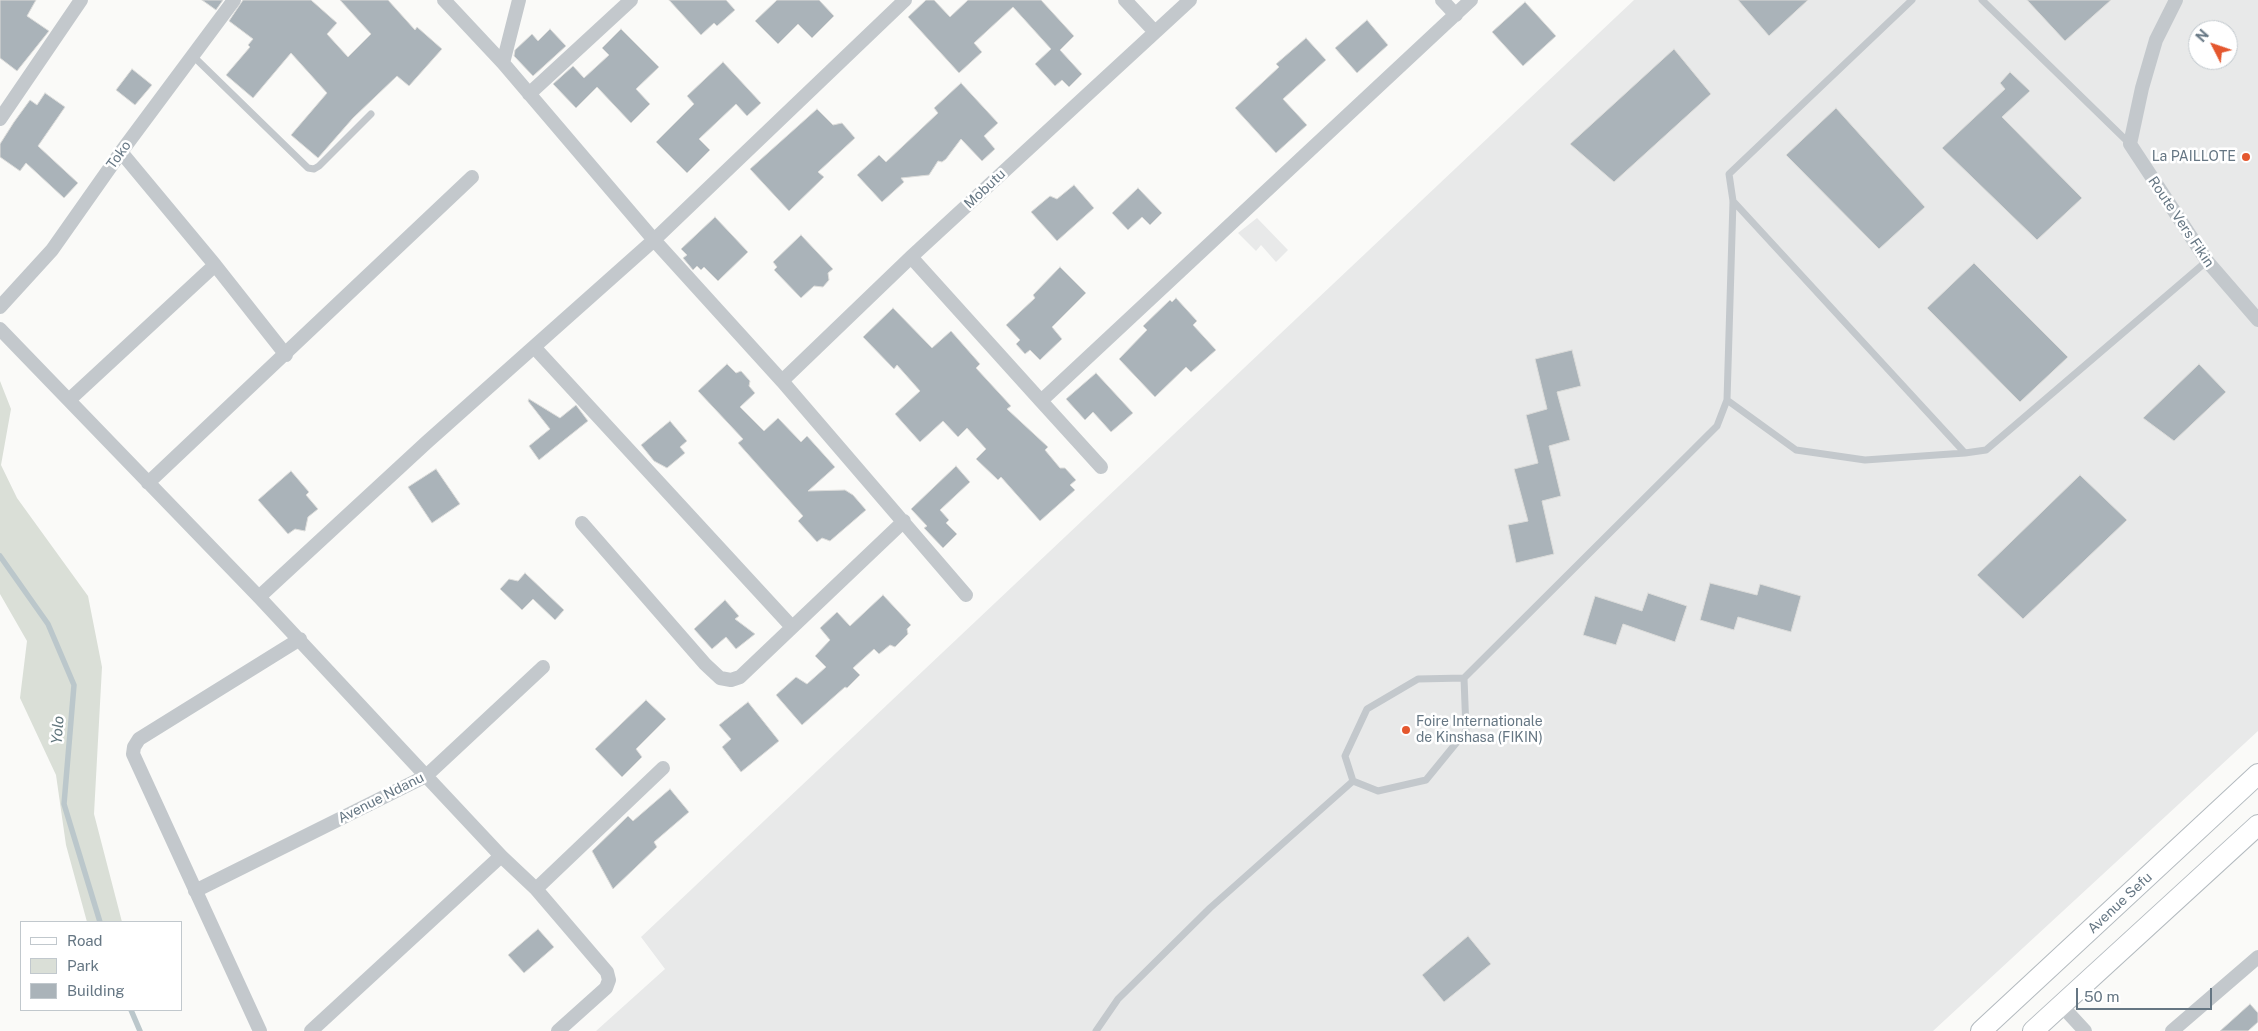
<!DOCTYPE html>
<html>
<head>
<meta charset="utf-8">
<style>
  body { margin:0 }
  #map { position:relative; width:2258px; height:1031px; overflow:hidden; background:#fafaf8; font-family:"Public Sans",sans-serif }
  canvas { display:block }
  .legend { position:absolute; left:20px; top:921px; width:162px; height:90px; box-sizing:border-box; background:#fff; border:1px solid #c1c8cd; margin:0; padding:6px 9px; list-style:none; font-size:15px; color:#657683 }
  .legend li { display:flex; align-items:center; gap:10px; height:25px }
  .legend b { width:25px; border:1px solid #c1c8cd }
  .north { position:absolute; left:2188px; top:20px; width:50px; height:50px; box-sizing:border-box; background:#fff; border:1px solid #c1c8cd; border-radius:50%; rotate:311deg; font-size:14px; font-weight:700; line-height:20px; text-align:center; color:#657683 }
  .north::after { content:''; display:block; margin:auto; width:18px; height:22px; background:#e4572e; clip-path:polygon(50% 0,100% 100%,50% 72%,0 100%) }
  .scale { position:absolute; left:2076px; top:988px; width:136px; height:22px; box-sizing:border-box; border:2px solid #657683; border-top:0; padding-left:6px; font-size:15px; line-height:18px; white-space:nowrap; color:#657683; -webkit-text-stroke:4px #fff; paint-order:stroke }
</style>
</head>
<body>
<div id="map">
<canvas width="2258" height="1031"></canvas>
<ul class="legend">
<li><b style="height:6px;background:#fff"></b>Road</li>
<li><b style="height:14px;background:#dadfd7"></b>Park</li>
<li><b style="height:14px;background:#aab3b9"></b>Building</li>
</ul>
<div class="north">N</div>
<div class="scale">50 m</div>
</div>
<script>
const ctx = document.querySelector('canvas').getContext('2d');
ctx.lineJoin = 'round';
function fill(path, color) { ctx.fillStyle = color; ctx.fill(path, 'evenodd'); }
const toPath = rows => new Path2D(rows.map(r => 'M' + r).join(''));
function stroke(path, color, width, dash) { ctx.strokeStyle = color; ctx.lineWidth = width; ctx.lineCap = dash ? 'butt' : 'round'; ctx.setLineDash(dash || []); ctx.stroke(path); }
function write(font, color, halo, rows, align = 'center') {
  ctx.font = font + ' "Public Sans",sans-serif'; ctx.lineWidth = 5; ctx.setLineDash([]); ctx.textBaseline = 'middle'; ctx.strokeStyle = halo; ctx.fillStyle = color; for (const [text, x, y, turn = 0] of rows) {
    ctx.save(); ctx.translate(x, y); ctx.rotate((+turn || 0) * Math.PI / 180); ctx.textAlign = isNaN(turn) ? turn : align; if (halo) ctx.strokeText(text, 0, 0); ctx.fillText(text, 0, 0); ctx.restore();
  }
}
const built = toPath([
  [1634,0,2258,0,2258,731,1933,1031,596,1031,665,969,641,937],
  [2198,30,2228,30,2228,60,2198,60],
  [1257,218,1288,250,1276,262,1261,245,1256,251,1238,233]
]);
const green = toPath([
  [0,381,11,409,1,465,17,498,88,596,102,667,94,814,122,922,87,922,66,845,56,775,20,698,27,641,0,594]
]);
const stream = toPath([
  [0,556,48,624,74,685,64,804,100,922],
  [131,1010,140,1031]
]);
const building = toPath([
  [0,0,36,0,27,16,49,31,17,71,0,58,0,0],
  [202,0,223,0,216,10,202,0],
  [243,0,311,0,337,23,327,34,348,57,371,34,340,0,388,0,415,30,417,27,442,49,409,86,397,76,353,118,318,158,291,135,327,93,291,53,253,98,226,75,250,47,248,45,253,39,229,21,243,0],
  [669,0,726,0,735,10,717,26,714,23,701,35,669,0],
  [777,0,819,0,834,16,812,38,798,24,778,44,755,21,777,0],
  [926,0,934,0,950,17,968,0,1041,0,1074,36,1060,50,1082,74,1069,87,1062,80,1055,86,1035,64,1051,49,1013,7,974,43,982,52,959,73,908,17,926,0],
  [1738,0,1808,0,1769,36,1738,0],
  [2027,0,2111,0,2065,41,2027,0],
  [1525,2,1556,36,1523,66,1492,32,1525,2],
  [1367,20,1388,45,1357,73,1335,48,1367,20],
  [550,29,566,46,533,76,514,56,515,50,532,34,538,41,550,29],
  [621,29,659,67,636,89,650,104,631,123,597,87,576,108,553,84,573,66,584,78,609,55,602,48,621,29],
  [1306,38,1326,60,1283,99,1307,125,1276,153,1235,108,1279,67,1276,64,1306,38],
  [1674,49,1711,94,1614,182,1570,144,1674,49],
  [723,62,761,103,747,116,736,104,699,139,710,150,687,173,656,142,694,104,687,96,723,62],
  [132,69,152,85,135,105,116,90,132,69],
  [2010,72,2030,91,2002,117,2082,198,2037,240,1942,148,2005,89,2000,83,2010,72],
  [961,83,998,123,984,136,995,149,982,161,961,139,946,159,942,162,938,161,929,175,901,178,904,182,882,202,857,175,879,155,886,162,938,113,934,108,961,83],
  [45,93,65,107,38,146,78,183,64,198,26,163,20,171,0,157,0,144,14,122,30,100,37,105,45,93],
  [1836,108,1925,207,1879,249,1786,155,1836,108],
  [817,109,833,125,842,123,855,138,818,172,824,177,789,211,750,169,817,109],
  [1074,185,1094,208,1057,241,1031,212,1050,196,1057,199,1074,185],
  [1138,188,1162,213,1150,225,1142,217,1128,230,1112,213,1138,188],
  [715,217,748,252,718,281,704,267,701,270,697,266,693,270,683,258,687,255,681,249,715,217],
  [801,235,833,269,828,273,829,280,823,287,814,286,801,298,774,270,777,267,773,262,801,235],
  [1974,263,2068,357,2020,402,1927,308,1974,263],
  [1060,267,1086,293,1052,327,1062,339,1040,360,1030,350,1025,354,1016,344,1020,340,1006,325,1035,298,1033,295,1060,267],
  [1176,298,1197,321,1193,325,1216,350,1191,372,1186,367,1155,397,1119,359,1147,330,1143,326,1170,300,1172,302,1176,298],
  [893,308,932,348,951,331,980,364,976,368,1011,406,1007,409,1048,447,1045,450,1060,468,1065,468,1076,480,1070,485,1075,490,1040,521,1001,477,998,480,976,459,986,449,967,428,958,437,943,421,920,442,895,414,920,391,897,365,894,369,863,337,893,308],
  [1572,350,1581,386,1557,392,1570,440,1549,446,1561,496,1542,501,1554,554,1516,563,1508,525,1528,521,1514,469,1538,463,1526,415,1547,409,1535,359,1572,350],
  [727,364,736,373,741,371,750,381,749,386,755,393,740,407,764,431,778,418,801,442,807,436,835,467,808,491,845,490,853,495,866,510,830,541,822,538,817,542,798,521,803,516,738,443,743,439,698,391,727,364],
  [2199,364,2226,392,2174,441,2143,418,2199,364],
  [1096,373,1133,413,1111,432,1093,412,1085,420,1066,399,1096,373],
  [529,399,560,418,576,405,588,421,539,460,529,446,550,429,528,401,529,399],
  [670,421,687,441,680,447,685,453,667,468,654,461,641,445,670,421],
  [956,466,970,482,940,510,949,520,946,523,957,534,943,548,924,528,927,526,911,509,956,466],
  [436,469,460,504,432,523,408,487,436,469],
  [291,471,309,492,306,495,318,509,308,517,305,531,295,529,288,534,258,500,291,471],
  [2080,475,2127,520,2023,619,1977,575,2080,475],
  [525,573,564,610,555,620,533,599,522,610,500,589,509,579,518,581,525,573],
  [1710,583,1757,595,1760,584,1801,596,1791,632,1738,617,1734,630,1700,620,1710,583],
  [1648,593,1687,606,1675,642,1623,624,1616,645,1583,635,1595,596,1642,611,1648,593],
  [883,595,911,625,907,629,908,634,895,647,890,645,879,654,874,649,853,668,860,675,847,688,845,687,802,725,776,695,796,677,807,684,826,667,815,656,830,640,820,628,837,612,850,626,883,595],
  [725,600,739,616,735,619,755,634,736,649,726,637,712,649,694,629,725,600],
  [646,700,666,719,636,749,642,757,622,777,595,749,646,700],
  [748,702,779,741,741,772,722,747,731,739,719,725,748,702],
  [670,789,689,812,654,842,657,847,613,889,592,851,628,816,633,821,670,789],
  [538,929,554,947,524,973,508,955,538,929],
  [1468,936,1491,964,1444,1002,1422,975,1468,936],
  [2250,1004,2258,1013,2258,1022,2248,1031,2220,1031,2250,1004]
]);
const service = toPath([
  [1982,0,2130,144],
  [192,55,308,168,314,169,319,166,371,114],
  [1733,201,1965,453,1986,450,2207,261],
  [1727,400,1796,450,1865,460,1965,453],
  [1353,781,1345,756,1367,709,1418,679,1464,678,1717,426,1727,400,1733,201,1729,174,1912,0],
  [1353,781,1378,791,1426,780,1466,731,1464,678],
  [1096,1031,1118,999,1210,908,1353,781]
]);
const minor = toPath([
  [444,0,503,63,654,240,782,381,966,595],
  [1125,0,1155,32],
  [1442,0,1456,15],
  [2176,0,2156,40,2142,88,2130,144,2207,261,2258,320],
  [503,63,519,0],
  [529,94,631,0],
  [0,119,81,0],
  [121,152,215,265,286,355],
  [911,257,1041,401,1471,0],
  [0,307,52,250,121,152,234,0],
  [0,329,259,597,426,776,501,856,536,889,607,972,609,980,606,988,558,1031],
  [534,347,792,627],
  [782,381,911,257,1190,0],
  [69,400,215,265],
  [1041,401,1101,467],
  [148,483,472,177],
  [582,523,705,664,720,678,731,680,740,677,904,521],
  [259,597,427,442,654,240,905,0],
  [536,889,663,768],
  [195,891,426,776,543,667],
  [2061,1005,2085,1031],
  [260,1031,133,754,134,747,139,739,300,639],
  [311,1031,501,856],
  [2172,1031,2258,957]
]);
const secondary = toPath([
  [1981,1031,2258,774],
  [2033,1031,2258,825]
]);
const markers = [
  [2246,157,5,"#e4572e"],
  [1406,730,5,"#e4572e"]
];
const streetNames = [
  ["Toko",119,155,-54],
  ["Mobutu",985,189,-43],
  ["Route Vers Fikin",2181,222,56],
  ["Avenue Ndanu",381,798,-27],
  ["Avenue Sefu",2120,903,-43]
];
const poiNames = [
  ["La PAILLOTE",2236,157],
  ["Foire Internationale",1416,722,"left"],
  ["de Kinshasa (FIKIN)",1416,738,"left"]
];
const waterNames = [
  ["Yolo",58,730,-85]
];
fill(built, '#e8e9e9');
fill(green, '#dadfd7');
stroke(stream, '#bbc7cb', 5.5);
fill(building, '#aab3b9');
stroke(building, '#dcdcda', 1);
stroke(secondary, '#b3babf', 22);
stroke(service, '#c3c8cc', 7);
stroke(minor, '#c3c8cc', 14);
stroke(secondary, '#fff', 20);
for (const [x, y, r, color] of markers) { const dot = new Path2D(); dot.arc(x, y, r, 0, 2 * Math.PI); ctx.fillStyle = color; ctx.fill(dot); stroke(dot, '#fff', 2); }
write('14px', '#657683', '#fff', streetNames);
write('14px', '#657683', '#fff', poiNames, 'right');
write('italic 15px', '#60757c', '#fff', waterNames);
</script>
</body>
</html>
